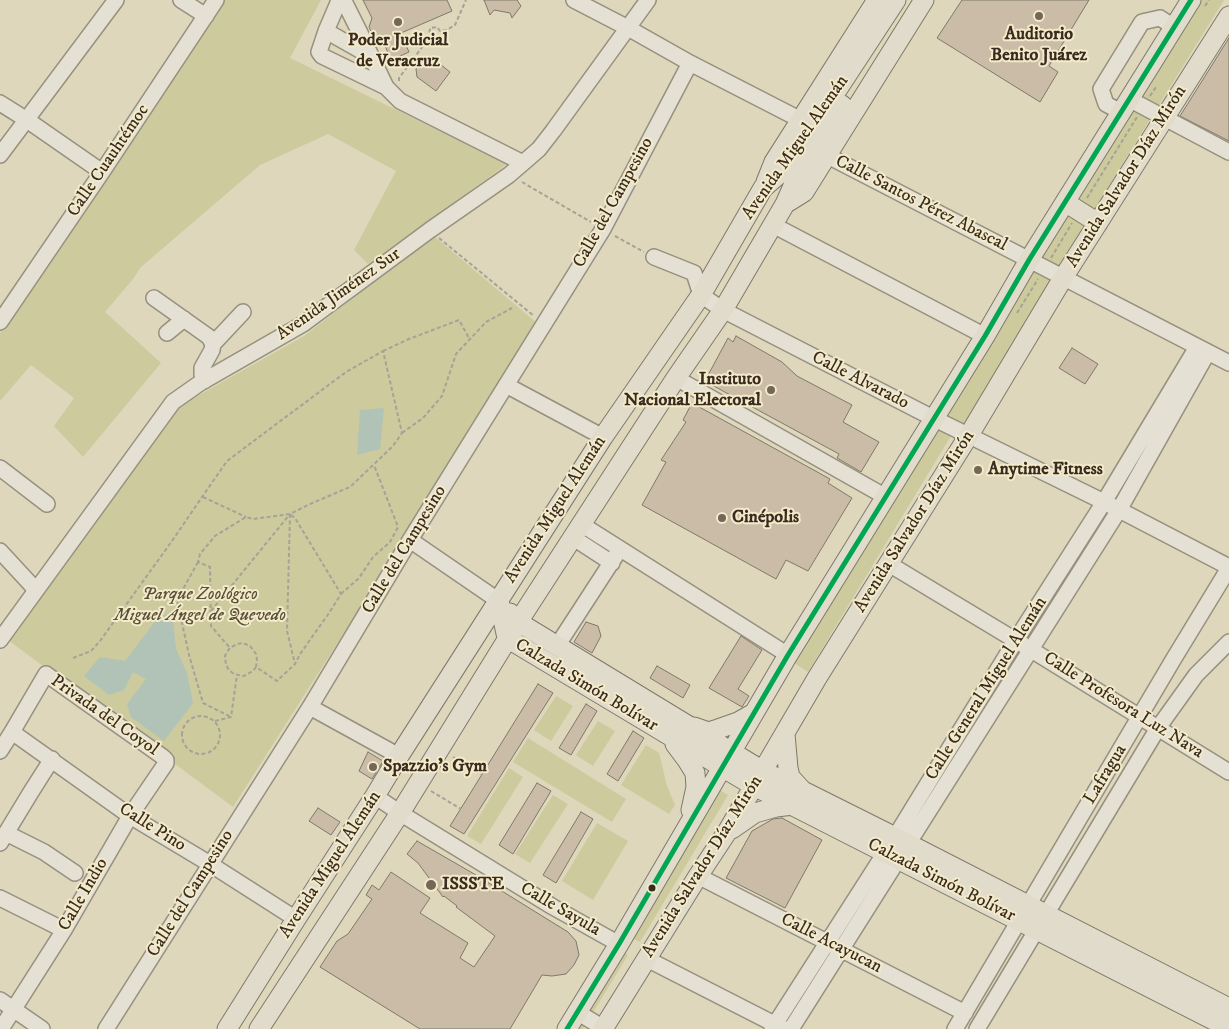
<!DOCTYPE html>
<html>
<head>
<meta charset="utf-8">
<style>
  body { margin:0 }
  canvas { display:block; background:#ded7bb }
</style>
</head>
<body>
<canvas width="1229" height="1029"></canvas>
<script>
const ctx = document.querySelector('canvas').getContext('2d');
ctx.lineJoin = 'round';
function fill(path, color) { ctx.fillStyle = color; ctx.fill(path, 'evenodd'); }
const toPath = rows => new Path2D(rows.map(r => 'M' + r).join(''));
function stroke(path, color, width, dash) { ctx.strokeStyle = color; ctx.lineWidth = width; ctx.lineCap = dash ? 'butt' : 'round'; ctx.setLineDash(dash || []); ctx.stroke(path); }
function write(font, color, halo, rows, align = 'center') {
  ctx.font = font + ' "IM FELL DW Pica",serif'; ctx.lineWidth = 4; ctx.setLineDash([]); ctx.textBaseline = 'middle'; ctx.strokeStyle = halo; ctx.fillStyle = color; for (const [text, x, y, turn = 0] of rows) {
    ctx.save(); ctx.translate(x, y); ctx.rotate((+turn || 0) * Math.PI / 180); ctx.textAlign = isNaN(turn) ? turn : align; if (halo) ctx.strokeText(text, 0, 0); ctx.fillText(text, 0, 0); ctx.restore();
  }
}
const green = toPath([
  [222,0,321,0,290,58,507,164,368,264,354,250,396,171,328,134,260,165,141,267,133,279,105,312,161,363,83,457,54,426,74,398,31,365,0,401,0,333],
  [1202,0,1224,0,1095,208,1057,268,1048,291,966,423,951,436,808,672,791,661,1023,276,1042,258],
  [434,236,538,324,449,468,233,807,8,640,176,408,304,336],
  [556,696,573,706,551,741,534,730],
  [598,721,615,731,593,766,576,755],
  [528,738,626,799,612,822,513,762],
  [646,745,659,753,667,786,675,805,669,814,621,785],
  [509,768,523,777,481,844,467,836],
  [718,789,728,795,640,942,628,936],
  [553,795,568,804,530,863,515,854],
  [597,823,628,841,593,900,562,881],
  [620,949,628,955,583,1029,569,1029]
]);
const water = toPath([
  [384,408,380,449,357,455,360,410],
  [172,611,176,649,187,673,193,703,164,741,131,717,127,704,146,679,133,672,124,690,109,695,84,676,100,657,125,661,157,619]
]);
const building = toPath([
  [363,0,447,0,452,11,401,33,409,52,391,60,383,41,377,44,369,27,372,18,363,0],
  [484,0,517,0,521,6,512,18,510,13,494,10,490,15,484,0],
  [962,0,1089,0,1049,66,1058,72,1040,102,937,38,962,0],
  [1229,38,1229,141,1180,116,1229,38],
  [431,57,450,72,436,91,417,77,416,69,423,58,431,57],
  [736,336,782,362,797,376,852,405,843,422,879,442,861,472,837,458,839,454,710,384,712,381,707,377,728,338,733,342,736,336],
  [1072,348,1098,364,1085,384,1059,368,1072,348],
  [692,403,830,479,828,483,852,498,808,571,786,560,776,579,642,505,666,462,661,460,686,422,683,420,692,403],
  [586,622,598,626,601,636,592,653,574,642,586,622],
  [741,636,762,650,738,689,749,696,742,707,709,688,741,636],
  [657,666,690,685,683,698,650,678,657,666],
  [538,684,553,693,464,834,450,826,538,684],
  [586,704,597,711,571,755,559,748,586,704],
  [633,731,644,738,618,781,607,774,633,731],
  [368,752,383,761,372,779,359,771,368,752],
  [537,783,551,791,513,854,499,845,537,783],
  [318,808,340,822,331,835,309,821,318,808],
  [581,812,593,819,556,883,543,875,581,812],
  [782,818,822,840,785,908,726,878,752,831,773,819,782,818],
  [417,841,476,875,568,932,576,941,579,955,574,965,566,974,552,976,542,975,510,1029,420,1029,320,967,337,941,348,934,372,899,366,895,372,885,379,890,391,872,430,898,420,913,468,943,460,958,474,967,495,936,456,907,457,906,444,896,443,897,418,863,407,854,417,841]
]);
const path = toPath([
  [1205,6,1209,0],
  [399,81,399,78,429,38,430,28,437,27,440,31,447,30,455,25,466,0],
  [1150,96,1156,87],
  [522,182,591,222],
  [1087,198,1137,117],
  [615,236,644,252],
  [439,238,534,316],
  [1051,258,1072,223],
  [1017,313,1038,279],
  [383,351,409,339,459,320,469,338],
  [402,433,423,418,442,396,456,354,486,322,512,308],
  [203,497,246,517],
  [290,514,287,631,295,664],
  [198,562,177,600,189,655,203,703,231,717],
  [341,594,359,578,373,557,390,542,398,527,374,465],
  [211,611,290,514],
  [73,658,91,651,100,641,172,541,202,497,227,461,346,372,383,351,402,433,393,446,350,487,310,504,290,514,253,519,246,517,215,536,200,554,198,562,210,567,211,626,230,648],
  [256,667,253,671,244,676,234,674,229,670,226,665,225,656,227,652,230,648,237,644,243,643,250,646,256,654,257,659,256,667,277,681,295,664,300,654,329,613,341,594,295,518,291,515],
  '182 735a19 19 0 1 1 38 0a19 19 0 1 1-38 0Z',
  [215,721,231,717,237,675],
  [453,757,482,775],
  [431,791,461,809]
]);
const minor = toPath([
  [181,0,206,16],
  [574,0,628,28,690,63,801,120],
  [326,31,372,57],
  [386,87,361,35,345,3,341,2,338,3,326,31,319,52,322,56,386,87,400,101,523,163],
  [1129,99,1229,152],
  [0,103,27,120,102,172],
  [1121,112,1106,104,1101,89,1142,22,1160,18,1174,27],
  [0,155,116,0],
  [826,155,1229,363],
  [773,225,985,336],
  [654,257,694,273,701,295,723,310,933,418,1104,502,1229,567],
  [154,298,209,337,213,344],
  [0,322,102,172,216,0],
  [167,333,184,319],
  [676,378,886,497],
  [204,381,202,374,202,368,212,350,213,344,243,312],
  [506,385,603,437],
  [0,468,47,504],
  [581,524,788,655],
  [572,537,612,563],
  [410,540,499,601],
  [0,551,36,590],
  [889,564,1030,649,1229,772],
  [0,640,173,402,200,383,303,324,430,230,509,175,523,163,539,149,553,131,648,0],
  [557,646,620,549],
  [310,707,399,756],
  [12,732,130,816,210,864,296,919],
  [0,751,12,732,46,674,163,757,166,760,166,763,130,816,64,930,1,1029],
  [375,796,400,813,553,907,619,944],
  [6,833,44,852,75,873],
  [0,843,31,792,52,759],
  [698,876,965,1013],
  [0,898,64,930],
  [647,959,784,1029],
  [0,1000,42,1029],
  [577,1012,605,1029],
  [106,1029,310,707,410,540,603,229,690,63],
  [772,1029,895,837,1016,640,1104,502,1197,347],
  [791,1029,1119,510,1208,352],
  [955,1029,1173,660,1229,568],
  [977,1029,1158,728,1196,675,1229,642]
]);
const major = toPath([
  [766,182,774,162,877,0],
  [788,202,804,192,924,0],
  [1065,202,1098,223],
  [499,601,507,638,722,767,754,786,1229,1028],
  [510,613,518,622,763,771,895,837,1229,1008],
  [694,727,708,732,718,729,738,722,754,713],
  [785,734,788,768,790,777,801,789],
  [675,744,687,760,695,773,696,787,691,810],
  [732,829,755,813,776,807,793,805],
  [227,1029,296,919,375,796,399,756,603,437,701,295,763,188,786,168,896,0],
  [259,1029,400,813,518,622,676,378,723,310,785,204,797,177,842,105],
  [567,1029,619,944,788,655,985,336,1029,260,1191,0],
  [603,1029,698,876,727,832,817,678,969,435,1063,278,1229,16]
]);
const bus1 = toPath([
  [567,1029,619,944,788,655,985,336,1029,260,1191,0]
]);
const markers = [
  [1039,16,5,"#736756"],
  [398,22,5,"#736756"],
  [771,390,5,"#736756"],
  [978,470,5,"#736756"],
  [722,518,5,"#736756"],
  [373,767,5,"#736756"],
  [431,885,6,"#736756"],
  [652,888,4.5,"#392b20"]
];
const poiNames = [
  ["Auditorio",1039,35,"center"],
  ["Benito Juárez",1039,56,"center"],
  ["Poder Judicial",398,41,"center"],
  ["de Veracruz",398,62,"center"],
  ["Instituto",761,380,"right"],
  ["Nacional Electoral",761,401,"right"],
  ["Anytime Fitness",988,470],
  ["Cinépolis",732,518],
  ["Spazzio's Gym",383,767],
  ["ISSSTE",442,885]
];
const streetNames = [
  ["Avenida Miguel Alemán",796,148,-55],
  ["Calle Cuauhtémoc",109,161,-56],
  ["Avenida Salvador Díaz Mirón",1127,177,-58],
  ["Calle del Campesino",614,203,-61],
  ["Calle Santos Pérez Abascal",921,204,27],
  ["Avenida Jiménez Sur",339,295,-35],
  ["Calle Alvarado",860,381,27],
  ["Avenida Miguel Alemán",556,510,-57],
  ["Avenida Salvador Díaz Mirón",915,522,-58],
  ["Calle del Campesino",405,550,-59],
  ["Calzada Simón Bolívar",586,686,31],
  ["Calle General Miguel Alemán",987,689,-58],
  ["Calle Profesora Luz Nava",1123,706,32],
  ["Privada del Coyol",104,716,35],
  ["Lafragua",1106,775,-59],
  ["Calle Pino",152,828,32],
  ["Avenida Miguel Alemán",331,865,-57],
  ["Avenida Salvador Díaz Mirón",703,867,-58],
  ["Calzada Simón Bolívar",941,881,27],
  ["Calle del Campesino",191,894,-58],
  ["Calle Indio",84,895,-60],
  ["Calle Sayula",560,910,30],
  ["Calle Acayucan",831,944,27]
];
const parkNames = [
  ["Parque Zoológico",200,595],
  ["Miguel Ángel de Quevedo",200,616]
];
fill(green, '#cdca9d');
fill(water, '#b0c3b6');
fill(building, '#cabca7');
stroke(building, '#7f796a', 1);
stroke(minor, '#96907f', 18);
stroke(major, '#7f796a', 21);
stroke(path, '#a7a297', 2, [4, 2.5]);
stroke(minor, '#e4e0d3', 15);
stroke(major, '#e0dbcb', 19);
stroke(bus1, '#00a651', 5);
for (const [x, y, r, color] of markers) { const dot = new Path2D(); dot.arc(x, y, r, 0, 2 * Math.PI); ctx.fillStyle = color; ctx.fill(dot); stroke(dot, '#f3eac9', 2); }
write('bold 18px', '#392b20', '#f3eac9', poiNames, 'left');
write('18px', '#392b20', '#f3eac9', streetNames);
write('italic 18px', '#5a5039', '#f3eac9', parkNames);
</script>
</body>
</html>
